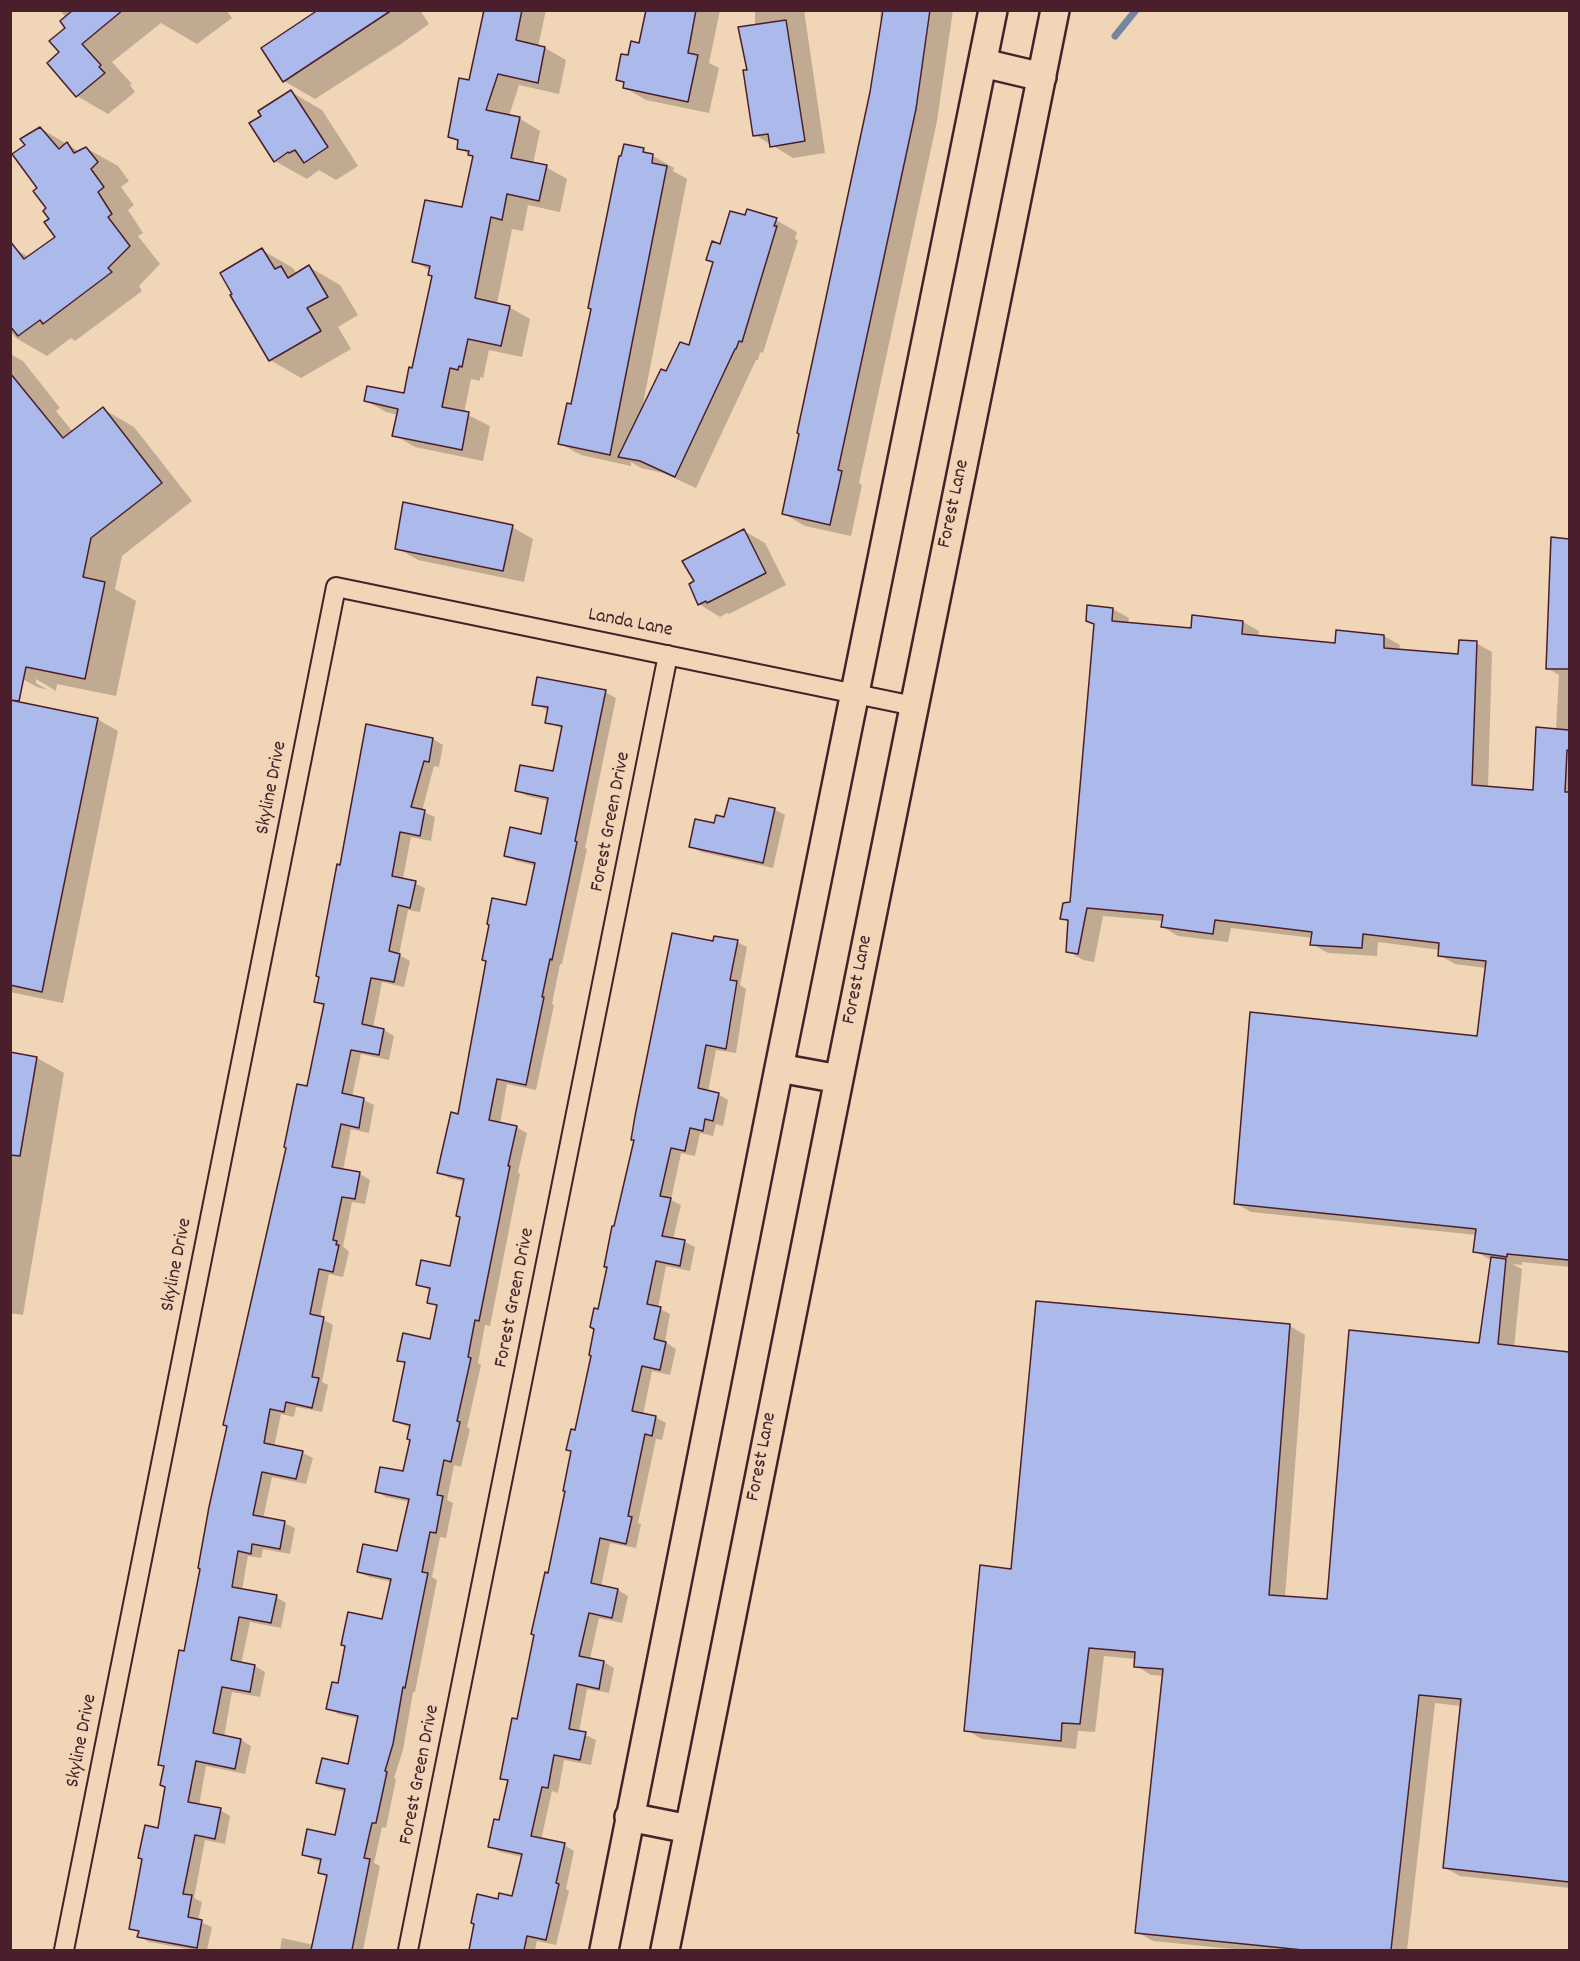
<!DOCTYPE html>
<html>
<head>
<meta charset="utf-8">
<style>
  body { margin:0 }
  #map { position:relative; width:1580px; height:1961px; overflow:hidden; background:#f0d6b7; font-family:Dekko,sans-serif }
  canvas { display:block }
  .frame { position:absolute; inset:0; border:12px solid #4a1f2b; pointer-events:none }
</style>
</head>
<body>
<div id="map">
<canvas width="1580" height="1961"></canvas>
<div class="frame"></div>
</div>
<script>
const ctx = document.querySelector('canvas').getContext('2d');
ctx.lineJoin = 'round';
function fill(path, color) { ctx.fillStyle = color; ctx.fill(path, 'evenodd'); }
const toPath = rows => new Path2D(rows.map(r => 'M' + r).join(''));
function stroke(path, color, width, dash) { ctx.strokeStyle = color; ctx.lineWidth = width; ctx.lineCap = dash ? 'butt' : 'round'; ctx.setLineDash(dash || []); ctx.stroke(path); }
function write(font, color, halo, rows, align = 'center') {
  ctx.font = font + ' Dekko,sans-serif'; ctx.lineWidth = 5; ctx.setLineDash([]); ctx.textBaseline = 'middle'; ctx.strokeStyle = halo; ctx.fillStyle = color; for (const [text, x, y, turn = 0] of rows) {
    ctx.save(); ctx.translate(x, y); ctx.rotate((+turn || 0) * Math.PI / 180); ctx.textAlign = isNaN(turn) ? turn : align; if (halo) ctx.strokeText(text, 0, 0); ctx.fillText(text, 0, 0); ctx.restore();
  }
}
const shadow = toPath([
  [60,10,226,10,232,18,197,44,161,23,112,62,132,84,130,85,135,92,108,114,77,96,61,52,68,28,66,18],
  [321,10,420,10,429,24,401,44,315,99,284,81,263,49],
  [486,10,546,10,538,47,545,48,566,60,559,94,519,85,509,116,519,118,540,131,533,164,546,167,567,179,560,212,528,205,523,231,512,229,497,304,509,307,530,319,522,357,489,350,483,378,480,377,480,381,471,379,464,413,490,426,483,461,415,447,394,435,398,415,386,412,365,400,405,395,413,370,434,276,431,271,414,261,463,209,474,157,458,148,459,142,450,137,470,82],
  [648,10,720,10,709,63,719,68,709,113,646,100,625,88,625,84,618,80,629,57,640,45],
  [755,10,804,10,825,153,793,158,755,135,749,71,755,26],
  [881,10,953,10,937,121,859,483,862,485,851,536,805,526,784,514,874,75,883,22,880,20],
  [291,92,322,110,358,166,336,180,319,170,307,179,275,161,251,124,263,116],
  [40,128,80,152,86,148,118,166,129,181,121,187,134,205,128,210,143,233,138,236,160,264,139,286,142,291,75,341,71,338,47,356,16,338,10,331,10,246,29,257,57,237,48,209,39,188,27,145],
  [643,150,674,168,673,171,687,179,642,409,667,373,689,348,714,263,708,259,746,217,776,220,797,232,795,239,798,240,763,353,760,352,758,360,756,360,696,488,663,473,641,468,631,462,631,466,581,455,559,443,573,405],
  [262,250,293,268,297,274,309,267,340,285,358,315,338,327,351,349,301,378,270,360],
  [10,354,23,361,60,408,56,411,73,432,103,409,134,427,192,501,122,556,115,589,136,601,116,696,57,684,56,691,36,679,36,683,48,690,37,687,10,672],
  [512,527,533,539,524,582,418,560,397,548],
  [744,531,765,543,786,585,729,614,727,613,720,617,699,604,696,581],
  [1553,539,1570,540,1570,1267,1522,1262,1522,1265,1512,1264,1522,1269,1514,1348,1570,1353,1570,1888,1460,1876,1444,1867,1461,1706,1435,1703,1407,1950,1242,1950,1153,1941,1137,1932,1164,1676,1151,1675,1136,1666,1136,1659,1104,1656,1095,1732,1078,1731,1076,1749,982,1739,966,1730,1012,1570,1290,1326,1305,1335,1285,1597,1329,1601,1481,1345,1492,1261,1475,1251,1477,1235,1251,1212,1235,1203,1478,1037,1486,968,1455,964,1439,955,1440,950,1378,942,1377,956,1328,953,1312,944,1313,938,1231,928,1228,942,1178,936,1163,927,1163,921,1103,916,1094,962,1083,960,1067,951,1070,923,1062,918,1071,904,1095,625,1089,606,1113,609,1129,618,1128,624,1192,630,1243,622,1259,631,1258,637,1337,644,1384,636,1400,645,1399,650,1459,655,1476,643,1492,652,1488,788,1534,791,1556,730,1559,675,1547,668],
  [605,692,616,698,585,848,587,849,562,964,560,964,552,1004,554,1005,536,1090,507,1084,500,1124,516,1127,527,1133,518,1172,520,1174,490,1326,485,1325,478,1363,481,1365,467,1427,470,1429,461,1467,454,1465,447,1500,453,1503,446,1538,440,1537,432,1577,437,1580,415,1692,413,1692,403,1750,394,1778,396,1779,386,1828,382,1827,374,1863,380,1866,363,1950,280,1950,282,1938,314,1945,328,1878,319,1872,322,1862,314,1860,303,1854,336,1837,346,1792,328,1788,318,1783,349,1765,359,1719,338,1714,328,1708,339,1685,383,1621,392,1582,369,1577,359,1572,398,1552,410,1502,386,1497,376,1491,404,1473,411,1440,411,1428,394,1421,406,1364,399,1360,431,1340,438,1307,429,1302,431,1291,418,1284,451,1268,462,1218,465,1182,449,1178,439,1172,459,1116,527,907,536,866,516,861,505,855,542,836,549,801,527,796,516,790,554,773,563,729,546,722,549,711,534,704],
  [10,712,97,719,118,731,63,1003,10,992],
  [433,739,443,745,439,767,434,766,422,811,435,817,431,841,411,837,403,878,425,888,420,912,408,910,399,955,410,961,404,987,382,982,373,1028,384,1030,394,1036,389,1060,361,1054,352,1097,364,1100,374,1105,369,1133,351,1129,343,1170,360,1174,370,1180,365,1204,352,1202,343,1246,349,1252,343,1277,329,1274,320,1318,333,1325,322,1382,328,1385,322,1412,296,1407,294,1417,281,1414,274,1447,303,1453,313,1458,306,1484,272,1477,263,1519,284,1523,295,1528,290,1554,263,1549,261,1558,248,1556,242,1590,276,1597,286,1603,281,1628,250,1622,241,1664,255,1666,265,1672,260,1697,232,1692,224,1737,241,1740,251,1746,245,1774,206,1766,199,1806,220,1810,230,1816,225,1844,205,1840,194,1898,202,1902,198,1921,212,1927,207,1950,194,1950,149,1942,139,1936,140,1933,131,1928,159,1830,167,1788,165,1767,160,1764,325,1007,316,1002,342,867],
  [774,809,785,815,773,868,701,852,691,846,715,824,725,819],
  [737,942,747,947,740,985,746,989,736,1053,716,1050,708,1092,718,1094,728,1100,723,1126,716,1124,713,1136,700,1133,695,1156,681,1153,671,1200,681,1205,673,1239,685,1242,695,1247,690,1271,666,1266,658,1308,670,1314,665,1342,676,1349,670,1375,652,1371,643,1415,655,1417,666,1423,662,1440,656,1439,638,1523,641,1524,636,1548,610,1543,601,1587,618,1590,628,1596,622,1623,599,1618,590,1659,604,1662,614,1668,609,1693,587,1689,579,1732,596,1740,591,1765,564,1760,558,1793,552,1791,541,1840,564,1845,574,1851,566,1889,569,1891,556,1945,537,1941,535,1950,470,1950,475,1924,499,1901,514,1898,523,1857,500,1852,490,1846,500,1821,509,1782,502,1778,518,1720,549,1575,616,1228,714,943],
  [10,1053,37,1058,64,1073,23,1315,10,1313]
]);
const stream = toPath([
  [1115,36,1136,10]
]);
const building = toPath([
  [73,10,123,10,82,44,101,65,99,67,105,73,76,97,47,63,59,52,49,41,65,28,60,21,73,10],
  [318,10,392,10,283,82,261,48,318,10],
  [484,10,522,10,516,40,545,47,538,83,498,74,486,110,520,117,511,158,547,165,539,201,507,194,502,220,491,217,475,298,510,306,501,346,468,339,462,367,459,366,458,370,450,368,442,407,469,412,462,450,392,436,398,409,364,401,367,386,404,393,409,367,412,368,432,276,428,275,430,266,412,262,425,200,462,207,473,156,468,155,469,151,457,149,458,140,448,137,459,78,469,80,484,10],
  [646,10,696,10,688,53,698,55,688,102,623,88,624,82,616,80,621,54,628,55,631,41,639,43,646,10],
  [883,10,930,10,916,109,838,470,842,471,830,525,782,514,799,434,797,433,870,92,883,10],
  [786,20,805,141,770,147,768,134,753,136,743,70,747,70,738,27,786,20],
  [291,90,328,147,304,163,295,150,289,153,288,152,274,162,249,123,261,116,258,111,291,90],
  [40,127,59,149,67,142,74,153,86,147,98,162,91,169,104,187,98,192,112,214,108,217,130,246,108,268,112,272,43,324,40,320,18,336,10,326,10,241,24,259,55,237,44,222,49,219,43,211,46,208,33,191,37,188,12,154,25,145,20,139,40,127],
  [624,144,644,148,643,152,653,154,652,163,667,166,610,455,558,444,567,403,571,404,591,309,588,308,619,156,621,156,624,144],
  [747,209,777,218,774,226,777,226,742,342,739,341,736,349,735,349,675,477,640,461,618,457,661,369,666,371,680,342,689,345,713,262,706,260,712,241,720,244,730,211,745,215,747,209],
  [262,248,275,269,281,266,288,278,309,265,328,297,307,308,321,331,269,361,230,295,232,294,220,273,262,248],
  [10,373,63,438,103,407,162,483,91,538,83,577,105,582,85,679,26,667,19,701,10,700,10,373],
  [403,502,513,525,503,571,395,549,403,502],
  [744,529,766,573,707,603,706,601,698,605,689,584,694,581,682,561,744,529],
  [1551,537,1569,539,1569,669,1546,669,1551,537],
  [1087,605,1113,608,1112,621,1191,628,1192,615,1243,621,1242,634,1335,643,1336,630,1384,635,1384,648,1458,654,1459,640,1477,641,1472,785,1533,790,1536,727,1569,730,1569,750,1567,750,1565,792,1569,792,1569,1260,1507,1254,1507,1257,1473,1252,1476,1229,1234,1204,1250,1012,1477,1036,1486,961,1438,956,1439,943,1363,934,1362,948,1310,945,1312,932,1215,920,1213,934,1161,927,1163,915,1087,908,1078,954,1066,952,1068,920,1060,919,1063,903,1070,902,1094,624,1086,621,1087,605],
  [537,677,606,690,575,841,577,842,552,960,550,959,542,997,544,997,526,1085,497,1079,489,1120,517,1126,508,1166,510,1166,479,1321,475,1320,468,1357,471,1358,457,1421,460,1422,451,1462,444,1460,437,1495,443,1496,436,1533,430,1532,422,1572,428,1573,417,1627,405,1688,403,1687,393,1744,385,1771,387,1772,376,1823,372,1823,364,1858,370,1859,352,1950,311,1950,327,1875,318,1873,321,1859,302,1855,307,1829,335,1835,345,1789,316,1783,322,1758,348,1764,358,1716,326,1709,332,1682,338,1683,345,1646,341,1645,348,1612,382,1619,391,1579,357,1572,363,1544,397,1551,409,1499,375,1492,380,1467,403,1471,410,1440,407,1439,410,1425,393,1421,405,1362,397,1361,403,1333,430,1339,437,1305,427,1303,430,1288,416,1285,421,1260,450,1266,460,1217,456,1216,464,1179,437,1173,451,1112,458,1114,486,961,482,960,489,925,487,924,492,898,526,905,535,863,504,856,510,827,541,834,548,798,515,791,520,765,553,771,562,726,545,723,548,707,532,705,537,677],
  [10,700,98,718,42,992,10,985,10,700],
  [366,724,433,738,429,762,424,761,411,807,425,810,420,836,400,832,392,876,416,881,410,908,398,905,389,951,400,954,394,982,371,978,362,1024,384,1029,379,1055,351,1050,342,1093,364,1098,359,1128,341,1124,332,1167,360,1172,355,1199,342,1197,333,1240,337,1241,336,1245,339,1245,333,1272,319,1269,310,1314,324,1317,312,1377,319,1378,312,1408,286,1402,284,1412,270,1409,264,1443,303,1451,296,1479,262,1472,253,1515,285,1521,280,1549,252,1544,251,1554,238,1551,232,1587,277,1595,271,1623,239,1617,231,1660,255,1665,250,1692,222,1687,213,1733,241,1739,235,1769,196,1761,188,1802,221,1808,215,1839,195,1835,183,1894,192,1895,188,1917,202,1920,197,1948,137,1937,139,1931,129,1929,142,1859,138,1858,145,1825,158,1828,165,1787,160,1785,164,1766,158,1765,179,1650,184,1651,200,1569,198,1568,209,1507,227,1426,223,1425,286,1148,284,1147,297,1084,307,1086,324,1004,314,1002,319,977,316,976,337,864,340,865,366,724],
  [729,798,775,808,763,863,689,847,695,819,714,823,716,815,724,817,729,798],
  [672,933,713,941,714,936,738,940,730,980,737,981,726,1049,706,1045,698,1088,719,1093,713,1121,705,1119,703,1131,690,1128,685,1151,671,1148,660,1196,671,1198,662,1236,685,1240,680,1266,656,1261,647,1304,661,1307,654,1339,666,1342,660,1370,642,1366,632,1411,656,1416,652,1436,645,1434,628,1516,632,1517,626,1544,600,1538,591,1583,618,1589,612,1618,589,1613,579,1656,604,1661,599,1689,577,1684,569,1729,586,1732,580,1760,554,1755,548,1788,542,1787,531,1836,565,1843,556,1883,559,1884,546,1940,527,1936,524,1950,469,1950,474,1924,471,1923,477,1894,498,1899,499,1893,512,1896,522,1854,488,1847,494,1819,499,1820,508,1780,500,1779,512,1718,517,1719,534,1635,531,1634,545,1572,548,1573,565,1491,563,1491,571,1451,566,1450,571,1429,575,1430,591,1356,589,1355,594,1329,590,1327,594,1308,598,1309,607,1267,604,1267,612,1226,614,1226,634,1140,631,1140,635,1116,672,933],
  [10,1052,37,1057,20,1156,10,1155,10,1052],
  [1491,1257,1506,1259,1498,1344,1569,1352,1569,1882,1443,1868,1461,1699,1419,1695,1391,1950,1303,1950,1135,1933,1163,1669,1134,1667,1135,1652,1089,1648,1080,1724,1062,1723,1061,1741,964,1731,980,1565,1011,1569,1036,1301,1290,1324,1269,1595,1327,1599,1349,1330,1479,1343,1491,1257]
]);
const street = toPath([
  [64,1950,336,587,914,706],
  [408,1950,668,655]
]);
const secondary = toPath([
  [983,63,1042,77],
  [779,1068,839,1079],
  [629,1817,689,1829],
  [604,1950,779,1068,993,10],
  [665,1950,839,1079,1055,10]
]);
const streetNames = [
  ["Forest Lane",955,504,-78],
  ["Landa Lane",630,624,11],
  ["Skyline Drive",273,788,-79],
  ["Forest Green Drive",612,822,-79],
  ["Forest Lane",859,980,-79],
  ["Skyline Drive",178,1265,-79],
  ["Forest Green Drive",516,1298,-79],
  ["Forest Lane",763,1457,-79],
  ["Skyline Drive",83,1741,-79],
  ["Forest Green Drive",421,1775,-79]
];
fill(shadow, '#0003');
stroke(stream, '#7387a1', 7);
fill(building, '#abbaea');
stroke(building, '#4a1f2b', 1.5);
stroke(street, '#4a1f2b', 22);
stroke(secondary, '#4a1f2b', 32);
stroke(street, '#f0d6b7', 18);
stroke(secondary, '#f0d6b7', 27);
write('20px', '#4a1f2b', '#f0d6b7', streetNames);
</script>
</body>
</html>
